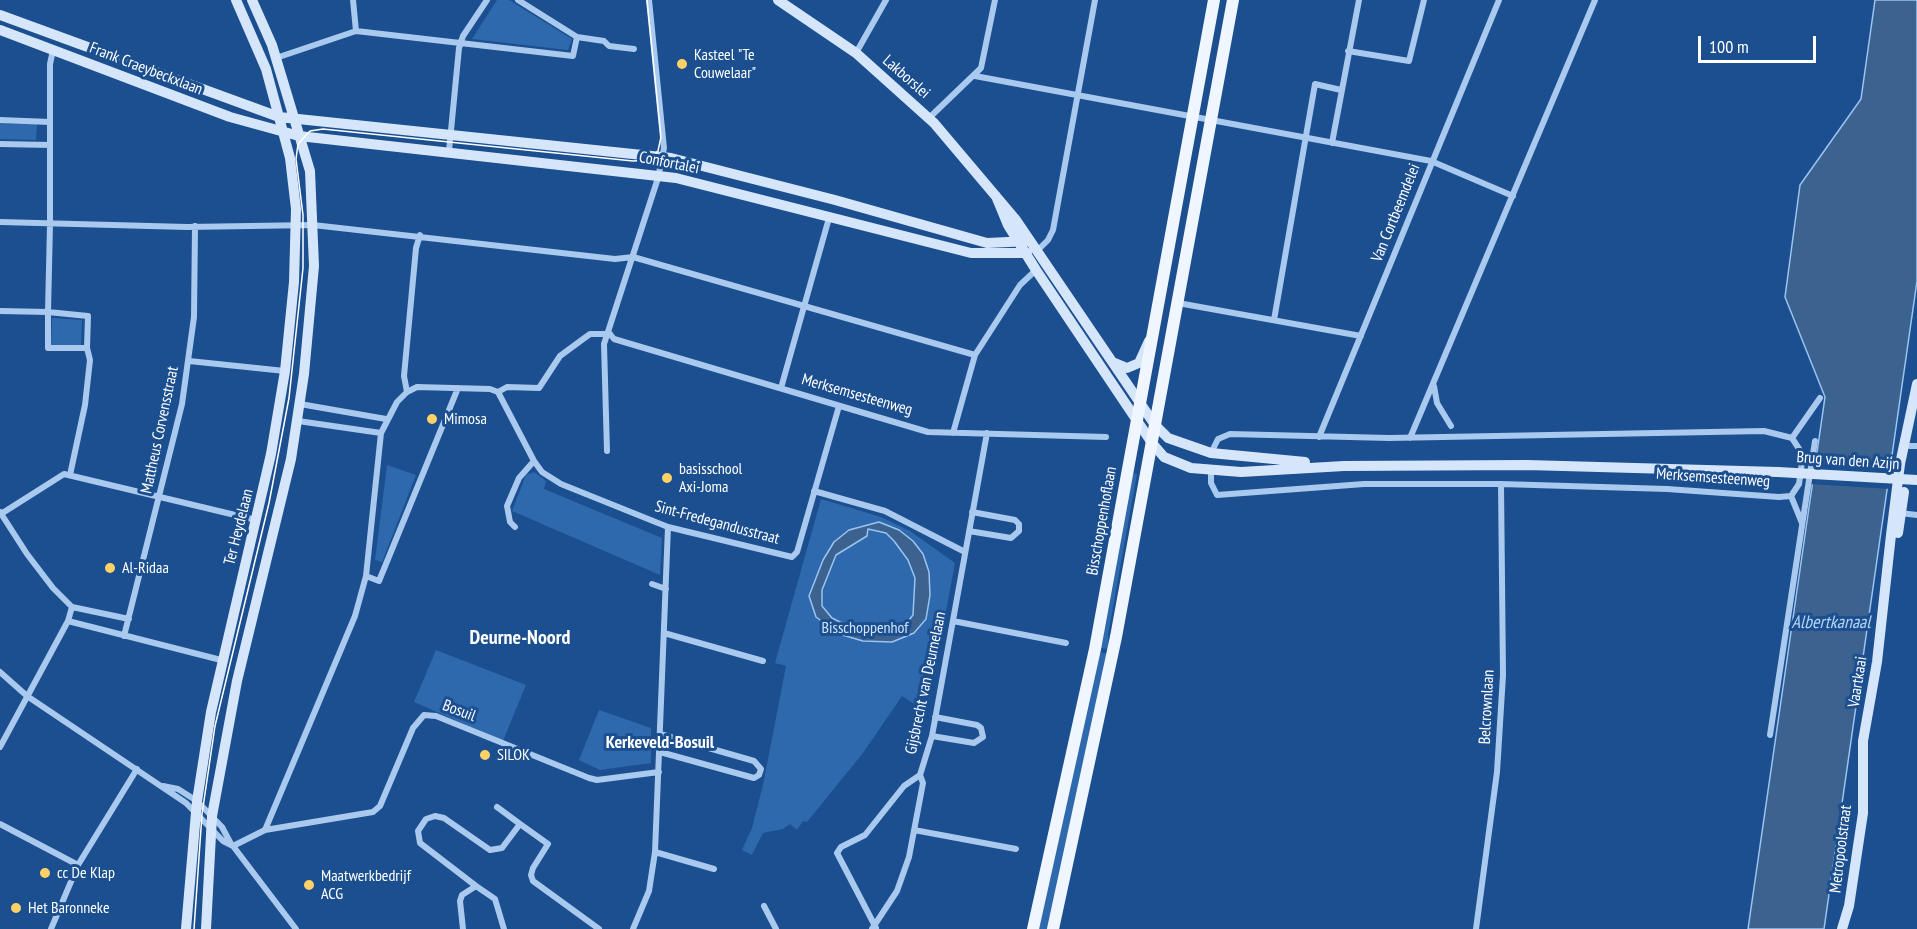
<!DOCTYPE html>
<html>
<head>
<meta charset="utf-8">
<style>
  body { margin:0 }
  #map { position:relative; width:1917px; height:929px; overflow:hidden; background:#1b4f8f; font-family:"PT Sans Narrow",sans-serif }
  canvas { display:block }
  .scale { position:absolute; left:1698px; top:36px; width:118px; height:27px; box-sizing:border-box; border:3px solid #fff; border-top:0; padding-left:8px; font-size:18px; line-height:21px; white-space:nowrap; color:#fff; -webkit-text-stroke:4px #1b4f8f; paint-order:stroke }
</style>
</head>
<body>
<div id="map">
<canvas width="1917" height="929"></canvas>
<div class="scale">100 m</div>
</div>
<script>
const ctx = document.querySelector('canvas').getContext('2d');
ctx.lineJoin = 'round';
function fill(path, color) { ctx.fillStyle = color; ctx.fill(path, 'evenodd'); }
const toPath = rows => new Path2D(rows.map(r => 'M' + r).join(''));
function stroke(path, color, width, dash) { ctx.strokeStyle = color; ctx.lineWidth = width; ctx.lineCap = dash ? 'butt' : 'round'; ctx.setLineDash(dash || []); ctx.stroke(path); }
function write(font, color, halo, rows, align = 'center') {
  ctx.font = font + ' "PT Sans Narrow",sans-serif'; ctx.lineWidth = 6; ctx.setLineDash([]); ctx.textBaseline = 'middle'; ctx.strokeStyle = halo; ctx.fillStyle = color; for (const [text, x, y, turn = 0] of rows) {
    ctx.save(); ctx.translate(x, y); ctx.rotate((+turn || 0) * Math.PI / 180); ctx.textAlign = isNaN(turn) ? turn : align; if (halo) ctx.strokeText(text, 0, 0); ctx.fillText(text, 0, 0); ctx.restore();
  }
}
const green = toPath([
  [497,0,509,0,572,39,568,50,472,39],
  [0,123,37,124,36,140,0,139],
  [52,318,82,320,81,345,51,345],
  [387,465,416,475,382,562,375,560],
  [534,472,546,481,544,489,662,538,660,575,512,511,526,475],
  [1131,473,1137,474,1108,635,1109,649,1100,648],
  [821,499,881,517,910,531,955,563,927,712,902,696,863,753,807,822,803,821,797,830,790,824,783,829,763,833,752,855,742,850,752,828,763,785,786,666,775,663],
  [436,650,526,685,503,741,414,702],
  [1099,652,1109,654,1049,929,1039,929],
  [599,710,651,728,651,763,600,770,579,760]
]);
const water = toPath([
  [1875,0,1917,0,1917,281,1824,929,1748,929,1825,397,1785,297,1800,185,1861,99,1875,0],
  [879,522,899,530,913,541,923,554,929,572,930,595,926,619,914,633,892,642,863,641,839,634,816,617,809,596,823,560,834,542,849,530,879,522],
  [868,529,886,533,894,541,908,560,915,578,913,615,901,630,872,633,852,628,832,618,822,606,822,590,836,555,867,536,868,529]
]);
const pier = toPath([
  [1812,463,1894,468,1891,489,1809,484]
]);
const street = toPath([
  [353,0,356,31],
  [518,0,577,37,604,41,609,46,634,49],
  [1348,51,1409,61,1424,0],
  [856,53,886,0],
  [276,58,356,31,573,56,577,37],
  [975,76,1431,161,1513,196],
  [929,118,981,68,995,0],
  [0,120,50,122],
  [1332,143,1359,0],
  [0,144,50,145],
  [449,151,459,48,463,36,487,0],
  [0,222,187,227,313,225,615,259,633,257,975,355],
  [1037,251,1048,240,1053,230,1095,0],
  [1178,303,1361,336],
  [0,311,48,312,88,316,87,348,48,348,48,312,50,224,50,64,53,50],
  [1274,320,1315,84,1341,90],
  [610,334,614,339,928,432,1106,437],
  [189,361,285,371],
  [1434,386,1437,403,1451,426],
  [781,388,829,218],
  [407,392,404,376,416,248,420,235],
  [498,392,534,461,542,472,561,484,668,527,792,557,797,552,839,406],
  [300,404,386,419],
  [298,421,381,433],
  [953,433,975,355,1020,285,1036,270],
  [1319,437,1499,0],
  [1410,438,1595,0],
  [1792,438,1820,398],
  [1910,446,1917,446],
  [607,451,604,344,658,178,664,148,649,0],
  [1211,453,1218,439,1230,434,1389,438,1764,431,1792,438,1803,455,1799,484,1791,496,1779,497,1667,489,1501,484,1364,484,1217,495,1211,483,1211,472],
  [70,475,85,405,90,360,87,348],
  [814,491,885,511,965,552],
  [1791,496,1802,523],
  [0,512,27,554,53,588,72,607,68,621,0,747],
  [1900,513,1917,515],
  [1,514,64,474,256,520],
  [515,527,510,522,507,506,519,478,534,461],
  [969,531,1011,538,1019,531,1019,524,1015,520,972,512],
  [366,576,379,581,458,388],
  [652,584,666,589],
  [72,607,129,619],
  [68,621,221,660],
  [953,621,1066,643],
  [664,633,763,661],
  [124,636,182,404,194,317,195,226],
  [0,672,27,696,186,803,223,841,233,846,296,929],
  [1770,735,1815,441],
  [932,736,974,743,983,737,981,728,977,725,935,717],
  [660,752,754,778,759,775,761,769,754,761,660,734],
  [163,786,178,789,197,801,222,827,231,844],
  [497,807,520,824],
  [0,824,78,865],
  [265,830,373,812,380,806,413,728,424,715,436,716,589,778,597,780,659,772],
  [914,830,1016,849],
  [233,846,265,830,355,616,366,576,381,433,397,402,407,392,417,387,490,389,498,392,507,387,539,388,560,356,579,342,590,334,610,334],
  [655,852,714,869],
  [476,886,420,843,418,831,426,819,435,816,444,818,490,850,502,848,520,824,548,844,533,868,531,875,533,881,599,929],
  [764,906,776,929],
  [876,928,837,853,841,847,865,835,904,786,920,775],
  [51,929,78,865,137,769],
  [463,929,460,901,462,895,476,886,495,899,504,929],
  [633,929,649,891,655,852,668,527],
  [872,929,897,891,909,857,923,783,920,775,932,736,987,433],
  [1476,929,1497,772,1503,675,1501,484]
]);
const secondary = toPath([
  [778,0,856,53,934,123,1016,220,1155,425,1168,438,1211,453,1305,462],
  [0,15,279,117,671,158,835,200,987,243,1030,241],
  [0,30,230,117,299,136,676,178,971,253,1027,253],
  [996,196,1008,225,1036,270,1152,443,1164,457,1191,468,1241,472,1344,466,1527,465,1778,472],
  [1115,363,1127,368,1139,363,1149,341],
  [1898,533,1904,492],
  [186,929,197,801,211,712,271,454,285,371,294,282,296,209,290,158,266,69,236,0],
  [206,929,212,816,237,681,291,459,304,374,314,266,310,171,272,45,252,0],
  [1842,929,1849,906,1863,813,1863,741,1877,662,1891,535,1900,464,1917,384]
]);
const primary = toPath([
  [1033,929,1095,649,1214,0],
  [1053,929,1116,637,1233,0]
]);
const tram = toPath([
  [194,929,202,814,215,726,269,503,289,398,303,268,303,215,296,159,298,144,310,131,323,129,633,161,648,160,658,151,661,137,647,0]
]);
const secondaryBridge = toPath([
  [1778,472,1917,480]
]);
const markers = [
  [682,64,6,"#ffd166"],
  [432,419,6,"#ffd166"],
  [667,478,6,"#ffd166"],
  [110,568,6,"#ffd166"],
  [485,755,6,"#ffd166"],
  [45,873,6,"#ffd166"],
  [309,885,6,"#ffd166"],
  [16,908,6,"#ffd166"]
];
const poiNames = [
  ["Kasteel \"Te",694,55],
  ["Couwelaar\"",694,73],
  ["Mimosa",444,419],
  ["basisschool",679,469],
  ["Axi-Joma",679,487],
  ["Al-Ridaa",122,568],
  ["SILOK",497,755],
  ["cc De Klap",57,873],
  ["Maatwerkbedrijf",321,876],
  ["ACG",321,894],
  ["Het Baronneke",28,908]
];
const streetNames = [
  ["Frank Craeybeckxlaan",146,69,21],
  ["Lakborslei",906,77,41],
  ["Confortalei",669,163,11],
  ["Van Cortbeemdelei",1396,213,-68],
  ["Merksemsesteenweg",857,395,16],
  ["Mattheus Corvensstraat",160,430,-78],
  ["Brug van den Azijn",1848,461,4],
  ["Merksemsesteenweg",1713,478,4],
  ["Bisschoppenhoflaan",1102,521,-80],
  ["Sint-Fredegandusstraat",717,523,15],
  ["Ter Heydelaan",239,527,-76],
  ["Vaartkaai",1858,682,-81],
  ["Gijsbrecht van Deurnelaan",926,683,-78],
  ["Belcrownlaan",1487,707,-87],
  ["Bosuil",459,711,21],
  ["Metropoolstraat",1841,849,-83]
];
const parkNames = [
  ["Bisschoppenhof",865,628]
];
const waterNames = [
  ["Albertkanaal",1831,623]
];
const neighbourhoodNames = [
  ["Kerkeveld-Bosuil",660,743]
];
const quarterNames = [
  ["Deurne-Noord",520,638]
];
fill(green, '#2e69ad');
fill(water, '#3c6290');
stroke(water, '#9cc4f0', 1.5);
fill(pier, '#1b4f8f');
stroke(street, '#a9c9ee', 6);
stroke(secondary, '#d6e6fa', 10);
stroke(primary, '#f0f6ff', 12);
stroke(tram, '#fff', 1.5);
stroke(secondaryBridge, '#d6e6fa', 10);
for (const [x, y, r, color] of markers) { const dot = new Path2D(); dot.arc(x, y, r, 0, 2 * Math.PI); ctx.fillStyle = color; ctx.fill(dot); stroke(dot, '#1b4f8f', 2); }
write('16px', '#fff', '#1b4f8f', poiNames, 'left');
write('16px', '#fff', '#1b4f8f', streetNames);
write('16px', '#cfe3fa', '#1b4f8f', parkNames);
write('italic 18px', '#b5d3f5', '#1b4f8f', waterNames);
write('bold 18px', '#fff', '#1b4f8f', neighbourhoodNames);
write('bold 20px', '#fff', '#1b4f8f', quarterNames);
</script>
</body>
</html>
